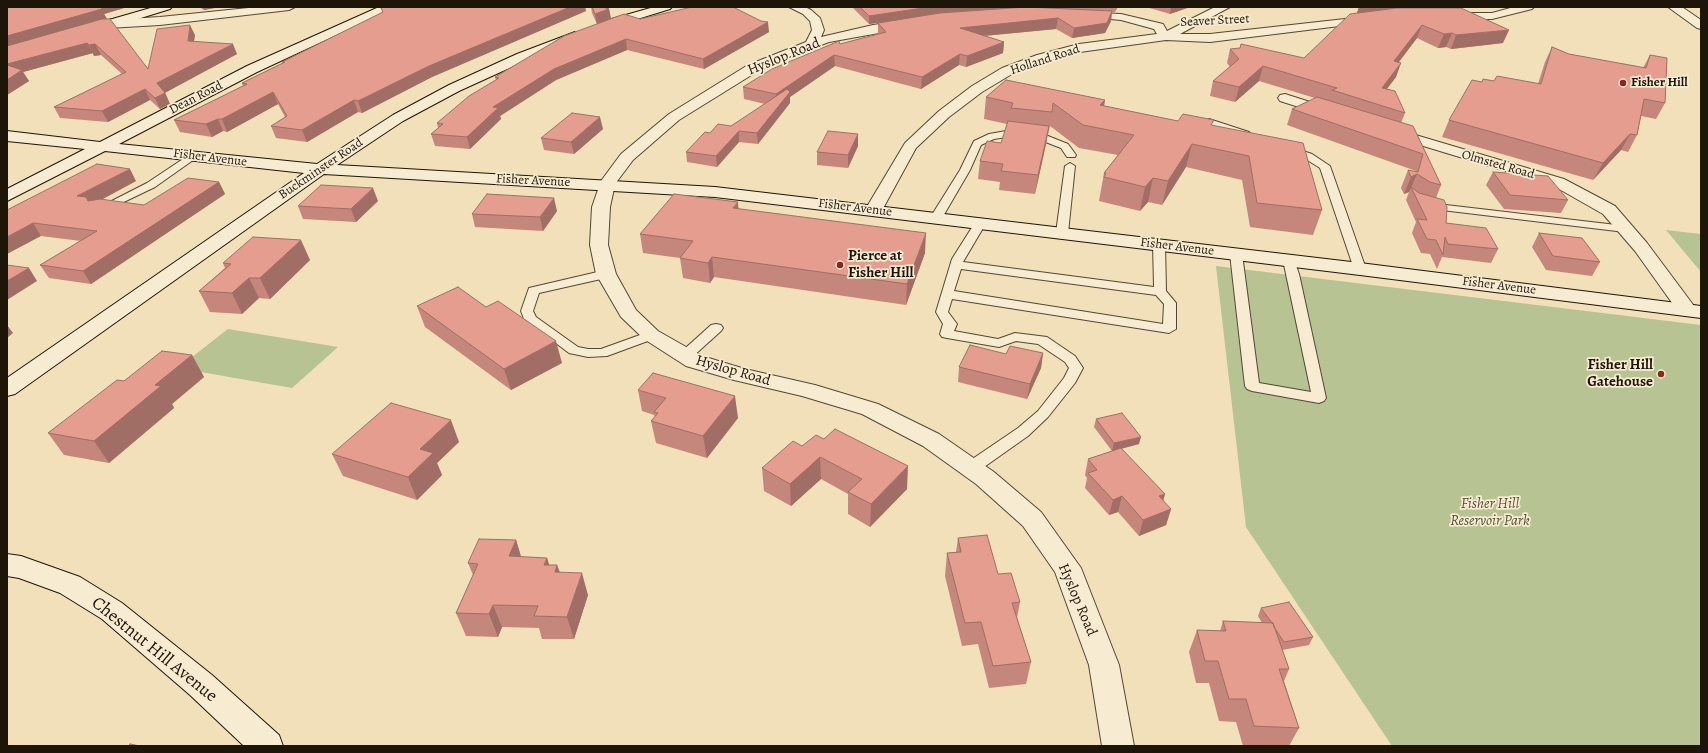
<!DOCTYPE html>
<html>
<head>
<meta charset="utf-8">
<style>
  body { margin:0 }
  #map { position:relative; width:1708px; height:753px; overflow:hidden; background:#f2e0ba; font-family:Alegreya,serif }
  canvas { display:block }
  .frame { position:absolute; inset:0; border:8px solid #1e1509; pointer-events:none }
</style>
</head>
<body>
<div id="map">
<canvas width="1708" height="753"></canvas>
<div class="frame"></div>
</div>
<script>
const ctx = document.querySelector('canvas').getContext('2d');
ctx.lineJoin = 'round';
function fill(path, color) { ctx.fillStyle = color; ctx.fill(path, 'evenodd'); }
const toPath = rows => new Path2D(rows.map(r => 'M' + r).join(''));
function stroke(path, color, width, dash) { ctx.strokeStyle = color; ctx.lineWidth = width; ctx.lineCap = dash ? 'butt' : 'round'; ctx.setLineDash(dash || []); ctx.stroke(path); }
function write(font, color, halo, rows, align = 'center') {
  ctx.font = font + ' Alegreya,serif'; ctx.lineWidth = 3.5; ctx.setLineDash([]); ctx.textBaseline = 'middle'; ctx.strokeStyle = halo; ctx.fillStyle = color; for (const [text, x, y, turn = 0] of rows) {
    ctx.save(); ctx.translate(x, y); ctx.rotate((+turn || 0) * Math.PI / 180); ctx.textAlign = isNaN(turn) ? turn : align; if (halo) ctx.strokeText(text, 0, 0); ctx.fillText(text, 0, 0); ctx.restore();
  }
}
const green = toPath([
  [1666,230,1701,234,1701,272],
  [1216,266,1701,325,1701,746,1392,746,1246,527],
  [228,329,338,347,292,388,178,368]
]);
const lane = toPath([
  [1209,119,1249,132,1251,134,1246,137,1206,124,1204,122,1209,119],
  [1006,131,1048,136,1068,144,1076,155,1075,157,1067,157,1061,148,1043,141,1006,137,994,139,981,145,970,170,942,218,940,220,932,220,930,218,960,170,974,141,989,134,1006,131],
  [1288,146,1312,154,1330,166,1366,269,1364,272,1360,273,1354,269,1320,168,1304,158,1285,151,1283,149,1285,147,1288,146],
  [192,153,197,156,196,158,155,187,105,211,97,211,96,209,147,183,192,153],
  [1070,163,1075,166,1068,233,1062,236,1056,233,1065,166,1070,163],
  [1429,203,1625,226,1631,229,1625,232,1425,208,1424,206,1425,204,1429,203],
  [980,220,986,223,963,262,1154,287,1153,244,1155,242,1163,242,1165,244,1166,291,1176,303,1176,329,1169,333,952,299,948,312,957,324,954,331,998,339,1015,333,1047,337,1075,356,1083,368,1075,383,1048,417,1028,436,977,472,971,474,965,472,963,468,965,464,1018,428,1038,411,1064,378,1069,368,1065,362,1038,344,1016,341,999,347,947,338,942,337,940,334,943,324,936,312,952,259,976,221,980,220],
  [961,269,1156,295,1164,304,1163,324,954,291,961,269],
  [1236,250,1242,254,1259,383,1311,392,1283,260,1285,257,1293,257,1299,274,1326,398,1324,401,1319,403,1252,391,1247,389,1245,386,1230,254,1236,250],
  [606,270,612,274,610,277,539,293,533,311,536,317,578,347,588,349,601,349,651,331,656,332,658,335,656,338,607,356,588,357,569,353,524,319,521,311,529,288,606,270],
  [716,324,721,325,723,328,721,331,690,359,680,359,678,356,680,353,711,325,716,324]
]);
const street = toPath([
  [258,7,295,7,289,10,160,25,108,28,102,24,108,20,160,17,258,7],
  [789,7,805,7,811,10,820,18,824,30,821,37,873,25,907,20,913,24,907,28,829,42,791,56,758,71,679,120,633,160,615,184,610,207,608,245,616,274,636,310,658,331,702,356,745,369,815,385,878,404,939,434,994,472,1041,512,1081,568,1119,665,1134,746,1102,746,1089,665,1055,572,1023,526,976,484,923,446,862,414,802,396,734,380,686,366,644,339,621,317,596,274,590,245,592,207,601,181,621,154,669,114,748,65,806,42,812,30,810,21,803,14,789,7],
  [1215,7,1230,7,1180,34,1210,34,1372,16,1378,19,1372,22,1210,42,1166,40,1080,52,1047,61,1012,74,982,92,949,117,916,148,880,214,874,215,868,214,865,210,905,143,939,111,972,86,1002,68,1037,55,1079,44,1157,34,1154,29,1121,20,1079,16,1077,14,1079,12,1121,14,1163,24,1167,31,1215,7],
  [1514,7,1534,7,1532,9,1492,19,1448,19,1442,16,1448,13,1492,13,1514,7],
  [1668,7,1682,7,1701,20,1701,29,1697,28,1668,7],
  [1285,94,1335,110,1337,113,1335,116,1330,117,1280,101,1278,98,1280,95,1285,94],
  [1392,128,1564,179,1615,206,1647,243,1697,310,1694,314,1687,316,1680,314,1635,251,1603,214,1552,185,1387,135,1385,132,1387,129,1392,128]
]);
const secondary = toPath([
  [154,7,172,7,170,9,89,34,81,34,79,31,81,28,154,7],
  [379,7,394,7,392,9,257,72,119,144,317,164,393,115,449,85,517,54,575,32,581,36,579,39,527,60,459,91,403,121,337,165,715,187,1360,263,1701,306,1701,318,1360,275,715,197,324,174,15,394,7,396,7,378,304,173,105,151,7,201,7,189,85,149,7,141,7,131,100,142,247,66,379,7],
  [654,7,672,7,670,9,605,29,599,25,601,22,654,7],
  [7,554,21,556,80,577,122,603,212,675,279,735,283,746,244,746,190,695,102,619,60,593,19,578,7,576,7,554]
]);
const wall = toPath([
  [7,7,124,7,124,8,104,14,107,19,106,19,148,69,195,35,194,41,237,54,165,92,170,104,160,109,150,100,108,122,60,118,54,107,122,74,101,55,94,56,93,53,23,72,29,81,7,95],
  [199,7,220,7,204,10],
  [385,7,585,7,586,11,432,77,362,113,358,112,307,142,276,138,271,126,285,117,278,104,227,132,223,131,212,137,180,132,174,120,243,86,242,83,283,63,282,62,383,13,381,8],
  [591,7,603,7,609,9,611,19,640,19,769,32,704,69,627,50,556,80,500,116,501,119,470,149,435,146,431,134,438,128,437,123,496,80,495,77,597,24,592,13],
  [852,7,1118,7,1115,12,1112,12,1111,21,1105,33,1072,38,1056,29,985,36,1004,42,1003,53,966,67,959,65,921,89,835,66,790,97,790,103,758,144,739,142,717,167,687,162,686,152,710,133,731,126,765,104,744,99,743,87,840,44,878,34,878,23,883,22,869,24],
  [1146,7,1190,7,1170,14],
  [1359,7,1438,7,1438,8,1503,43,1451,49,1446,47,1438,48,1417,38,1399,62,1396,77,1387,89,1405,113,1401,123,1413,126,1441,185,1436,198,1446,223,1498,249,1491,263,1442,257,1437,269,1430,254,1421,253,1412,233,1416,222,1406,200,1409,192,1404,194,1401,188,1408,170,1416,172,1416,171,1287,125,1292,109,1315,98,1259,81,1235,102,1210,96,1213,81,1230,67,1227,63,1230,49,1304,58,1357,13],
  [1552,47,1569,54,1643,68,1650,55,1665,103,1656,119,1641,116,1637,135,1628,152,1621,150,1593,180,1442,137,1449,120,1482,82,1494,81,1538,84,1545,62],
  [986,97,1104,106,1178,121,1213,125,1322,210,1313,235,1250,227,1242,180,1186,167,1162,205,1148,202,1140,211,1099,201,1104,173,1118,155,1079,148,1050,126,1048,135,1048,134,1046,144,1035,194,999,190,1000,182,978,179,980,161,1001,143,1007,124,984,119],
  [603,129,574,154,544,150,541,138],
  [858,134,858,146,848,168,817,165,817,152],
  [1493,172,1568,200,1561,213,1504,209,1486,185],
  [136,181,101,200,144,205,219,182,225,194,91,284,49,278,40,265,81,241,41,236,7,210],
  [378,201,356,222,303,219,298,206],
  [738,209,925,253,906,305,714,277,710,283,683,278,680,258,643,253,640,234],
  [557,211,543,231,475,227,472,214],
  [1539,233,1600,262,1592,276,1546,270,1532,247],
  [310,260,270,299,259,298,242,314,210,312,199,291,225,268,223,263],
  [417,306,562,363,511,390,425,327],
  [1043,353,1041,368,1027,399,958,382,959,367,1006,354],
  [192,355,204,377,172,404,174,408,109,463,64,455,48,433,124,381],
  [638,390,738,418,707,458,656,443,651,421,655,417,654,415,642,411],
  [1096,419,1139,444,1121,449,1165,494,1163,501,1171,509,1166,525,1139,536,1118,512,1109,515,1085,488,1087,478,1085,475,1088,459,1118,449,1112,451,1094,427],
  [459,442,437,463,442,475,417,500,343,476,332,454],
  [802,446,907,489,870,527,848,514,848,494,821,479,791,506,764,491,762,468],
  [958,538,998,574,1020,602,1017,618,1031,662,1026,684,989,688,978,644,962,646,945,576,947,553,956,552],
  [516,540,521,557,547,558,549,565,557,565,560,572,588,595,574,639,542,639,539,628,502,627,498,637,466,636,456,613,473,575,468,563],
  [1261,608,1313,637,1309,645,1282,650,1289,669,1284,681,1299,728,1289,746,1243,746,1236,722,1219,721,1209,683,1196,683,1189,652,1197,630,1220,631,1223,621,1262,623,1258,616]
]);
const shadedWall = toPath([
  [101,7,124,7,124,8,104,14,107,19,7,47,7,36],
  [203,7,220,7,204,10],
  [570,7,585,7,586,11,432,77,362,113,358,101,429,66],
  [930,7,1025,7,1025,8,939,15,869,24,869,16],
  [1171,7,1190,7,1170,14],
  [1359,7,1394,7,1392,12,1356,16],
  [609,9,611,19,597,24,595,14],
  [1112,11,1111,21,1105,33,1072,38,1074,28],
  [1058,18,1056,29,960,38,960,28],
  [768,22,769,32,704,69,703,59],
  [190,25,195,35,192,51,188,41],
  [1422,25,1417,38,1388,76,1394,61],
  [1509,30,1503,43,1451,49,1456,35],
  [1452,33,1446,47,1438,48,1444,34],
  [626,39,627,50,556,80,500,116,501,119,470,149,467,137,493,107,554,69],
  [1004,42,1003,53,966,67,967,56],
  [87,43,93,53,23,72,29,81,7,95,7,64],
  [95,44,101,55,94,56,89,45],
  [233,44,237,54,163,94,157,83],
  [960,54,959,65,921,89,922,77],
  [834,55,835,66,790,97,790,103,758,144,757,133,777,106,776,94],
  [1401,63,1396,77,1376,103,1382,88],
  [1263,66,1259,81,1235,102,1239,87],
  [145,89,150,100,108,122,102,111],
  [273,92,278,104,227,132,222,119],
  [165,93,170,104,160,109,155,98],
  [354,100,358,112,307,142,302,130],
  [1105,100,1102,122,1100,105],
  [600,117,603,129,574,154,571,142],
  [218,119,223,131,212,137,206,124],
  [1049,126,1046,144,1035,194,1038,175],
  [739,131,739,142,717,167,716,156],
  [858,134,858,146,848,168,848,155],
  [1630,134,1621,150,1593,180,1603,163],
  [1192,144,1186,167,1162,205,1168,181],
  [130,169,136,181,84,209,77,196],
  [1417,174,1409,192,1404,194,1411,177],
  [1153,178,1148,202,1140,211,1145,187],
  [219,182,225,194,91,284,83,271],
  [373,188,378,201,356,222,351,209],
  [554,198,557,211,543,231,540,217],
  [738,202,739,221,733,208],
  [33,223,41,236,7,254,7,237],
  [926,233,925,253,906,305,907,284],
  [301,240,310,260,270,299,260,278],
  [712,257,714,277,710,283,708,263],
  [29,268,37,281,7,300,7,281],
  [249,278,259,298,242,314,232,293],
  [7,325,13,333,7,338],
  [556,341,562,363,511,390,504,369],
  [1043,353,1041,368,1027,399,1030,384],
  [192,355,204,377,172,404,174,408,109,463,94,441,155,385],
  [735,396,738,418,707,458,703,436],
  [451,420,459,442,437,463,442,475,417,500,408,477,420,449],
  [1141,437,1139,444,1112,451,1114,443],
  [820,457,821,479,791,506,790,484],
  [908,466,907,489,870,527,871,504],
  [1165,494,1161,509,1159,496],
  [1122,496,1118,512,1109,515,1113,500],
  [1171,509,1166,525,1139,536,1143,520],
  [516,540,523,563,509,556],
  [547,558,554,580,544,565],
  [557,565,564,588,555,572],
  [582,573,588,595,574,639,567,617],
  [493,605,502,627,498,637,489,614]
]);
const building = toPath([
  [7,7,101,7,102,9,7,36,7,7],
  [385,7,570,7,429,66,358,101,354,100,302,130,271,126,287,116,273,92,222,119,218,119,206,124,174,120,247,84,242,83,285,62,282,62,383,12,381,8,385,7],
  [592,7,603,7,609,9,595,14,592,7],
  [692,7,733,7,761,21,768,22,703,59,626,39,554,69,493,107,498,108,467,137,431,134,443,124,437,123,469,96,499,78,495,77,564,36,624,14,640,19,692,7],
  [860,7,930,7,869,16,860,7],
  [1026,7,1112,11,1107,23,1074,28,1058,18,960,28,1004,42,967,56,960,54,922,77,834,55,776,94,743,87,772,69,839,41,840,44,886,32,878,23,940,13,1026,7],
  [1397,8,1461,8,1509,30,1456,35,1452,33,1444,34,1422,25,1394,61,1401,63,1382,88,1395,91,1405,113,1332,90,1337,88,1263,66,1239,87,1213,81,1239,59,1230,49,1240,48,1241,44,1304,58,1350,14,1397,8],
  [102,19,110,19,148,69,157,29,190,25,188,41,233,44,157,83,165,93,155,98,145,89,102,111,54,107,126,72,95,44,89,45,87,43,7,64,7,46,102,19],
  [1552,47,1569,54,1646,68,1650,55,1667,58,1665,103,1644,99,1637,135,1630,134,1603,163,1449,120,1472,80,1482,82,1483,79,1494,81,1497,76,1541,84,1552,47],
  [7,65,22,70,7,80,7,65],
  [1006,80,1105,100,1100,105,1178,121,1183,114,1214,120,1211,125,1303,143,1322,210,1257,203,1249,156,1192,144,1168,181,1153,178,1145,187,1104,177,1106,173,1104,173,1134,135,1083,125,1053,103,1052,112,1011,108,1013,103,986,97,1006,80],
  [787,89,790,92,757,133,739,131,716,156,686,152,705,132,710,133,718,124,731,126,787,89],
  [1317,97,1413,126,1441,185,1430,182,1417,174,1411,177,1408,170,1418,172,1423,154,1292,109,1317,97],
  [572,113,600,117,571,142,541,138,572,113],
  [1008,121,1049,126,1038,175,1001,171,1003,164,980,161,987,141,1001,143,1008,121],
  [828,131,858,134,848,155,817,152,828,131],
  [97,164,130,169,77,196,86,197,88,201,100,199,144,205,188,178,219,182,83,271,40,265,97,231,33,223,7,237,7,210,97,164],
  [1493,172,1548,176,1568,200,1510,195,1493,172],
  [321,185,373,188,351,209,298,206,321,185],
  [1411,187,1419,193,1444,200,1447,207,1446,223,1486,228,1498,249,1448,244,1445,237,1443,255,1436,240,1427,239,1417,219,1427,220,1411,187],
  [487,194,554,198,540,217,472,214,487,194],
  [674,194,738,202,733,208,926,233,907,284,712,257,708,263,680,258,693,241,640,234,674,194],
  [1539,233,1582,238,1600,262,1553,256,1539,233],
  [253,237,301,240,260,278,249,278,232,293,199,291,231,264,223,263,253,237],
  [7,265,29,268,7,281,7,265],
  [458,287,486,307,498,301,556,341,504,369,417,306,458,287],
  [970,345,1006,354,1010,346,1043,353,1030,384,959,367,970,345],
  [162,351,192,355,155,385,161,386,94,441,48,433,117,380,124,381,162,351],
  [653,373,735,396,703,436,651,421,658,413,654,412,666,398,638,390,653,373],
  [391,403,451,420,420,449,433,453,408,477,332,454,391,403],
  [1122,413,1141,437,1114,443,1096,419,1122,413],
  [835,429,908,466,871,504,848,492,862,479,820,457,790,484,762,468,793,441,802,446,816,435,824,439,835,429],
  [1121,448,1165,494,1159,496,1171,509,1143,520,1122,496,1113,500,1088,473,1097,470,1088,459,1121,448],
  [987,535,998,574,1011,573,1020,602,1012,603,1031,662,993,666,981,622,965,623,947,553,961,552,958,538,987,535],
  [479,539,516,540,509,556,547,558,544,565,557,565,555,572,582,573,567,617,534,616,538,606,493,605,489,614,456,613,478,564,468,563,479,539],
  [1289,602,1313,637,1284,642,1274,627,1273,623,1272,623,1261,608,1289,602],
  [1223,621,1273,623,1289,669,1279,669,1299,728,1254,726,1246,699,1229,699,1218,661,1205,661,1197,630,1226,631,1223,621],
  [130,744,140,746,128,746,130,744]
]);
const markers = [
  [1623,83,4,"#8f2418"],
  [840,265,4,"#8f2418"],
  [1661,374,4,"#8f2418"]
];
const farStreetnames = [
  ["Seaver Street",1215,21,-3],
  ["Holland Road",1045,60,-18],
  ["Dean Road",196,98,-27],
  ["Fisher Avenue",210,158,7],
  ["Olmsted Road",1498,165,16],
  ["Buckminster Road",321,169,-34],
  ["Fisher Avenue",533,181,3],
  ["Fisher Avenue",855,208,7],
  ["Fisher Avenue",1177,247,7],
  ["Fisher Avenue",1499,286,7]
];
const farPoinames = [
  ["Fisher Hill",1631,83]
];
const streetNames = [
  ["Hyslop Road",784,57,-22],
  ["Hyslop Road",733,371,16],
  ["Hyslop Road",1077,600,67]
];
const poiNames = [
  ["Pierce at",848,256],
  ["Fisher Hill",848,273],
  ["Fisher Hill",1653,365,"right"],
  ["Gatehouse",1653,382,"right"]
];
const parkNames = [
  ["Fisher Hill",1490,504],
  ["Reservoir Park",1490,521]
];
const nearStreetnames = [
  ["Chestnut Hill Avenue",154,650,39]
];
fill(green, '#b7c392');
stroke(lane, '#534835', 2);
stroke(street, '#534835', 2);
stroke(secondary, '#1e1509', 2);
fill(lane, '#f7ebd2');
fill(street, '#f7ebd2');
fill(secondary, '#f7ebd2');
fill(wall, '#c5877b');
fill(shadedWall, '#a06e64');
fill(building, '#e59d8f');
stroke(building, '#a06e64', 1);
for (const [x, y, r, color] of markers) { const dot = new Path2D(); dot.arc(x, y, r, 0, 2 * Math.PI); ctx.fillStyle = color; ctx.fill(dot); stroke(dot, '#f7ebd2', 1.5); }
write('13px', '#1e1509', '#f7ebd2', farStreetnames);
write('bold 13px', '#1e1509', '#f7ebd2', farPoinames, 'left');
write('15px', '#1e1509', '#f7ebd2', streetNames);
write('bold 15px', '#1e1509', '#f7ebd2', poiNames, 'left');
write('italic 15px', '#545239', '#f7ebd2', parkNames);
write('18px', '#1e1509', '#f7ebd2', nearStreetnames);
</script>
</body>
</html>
